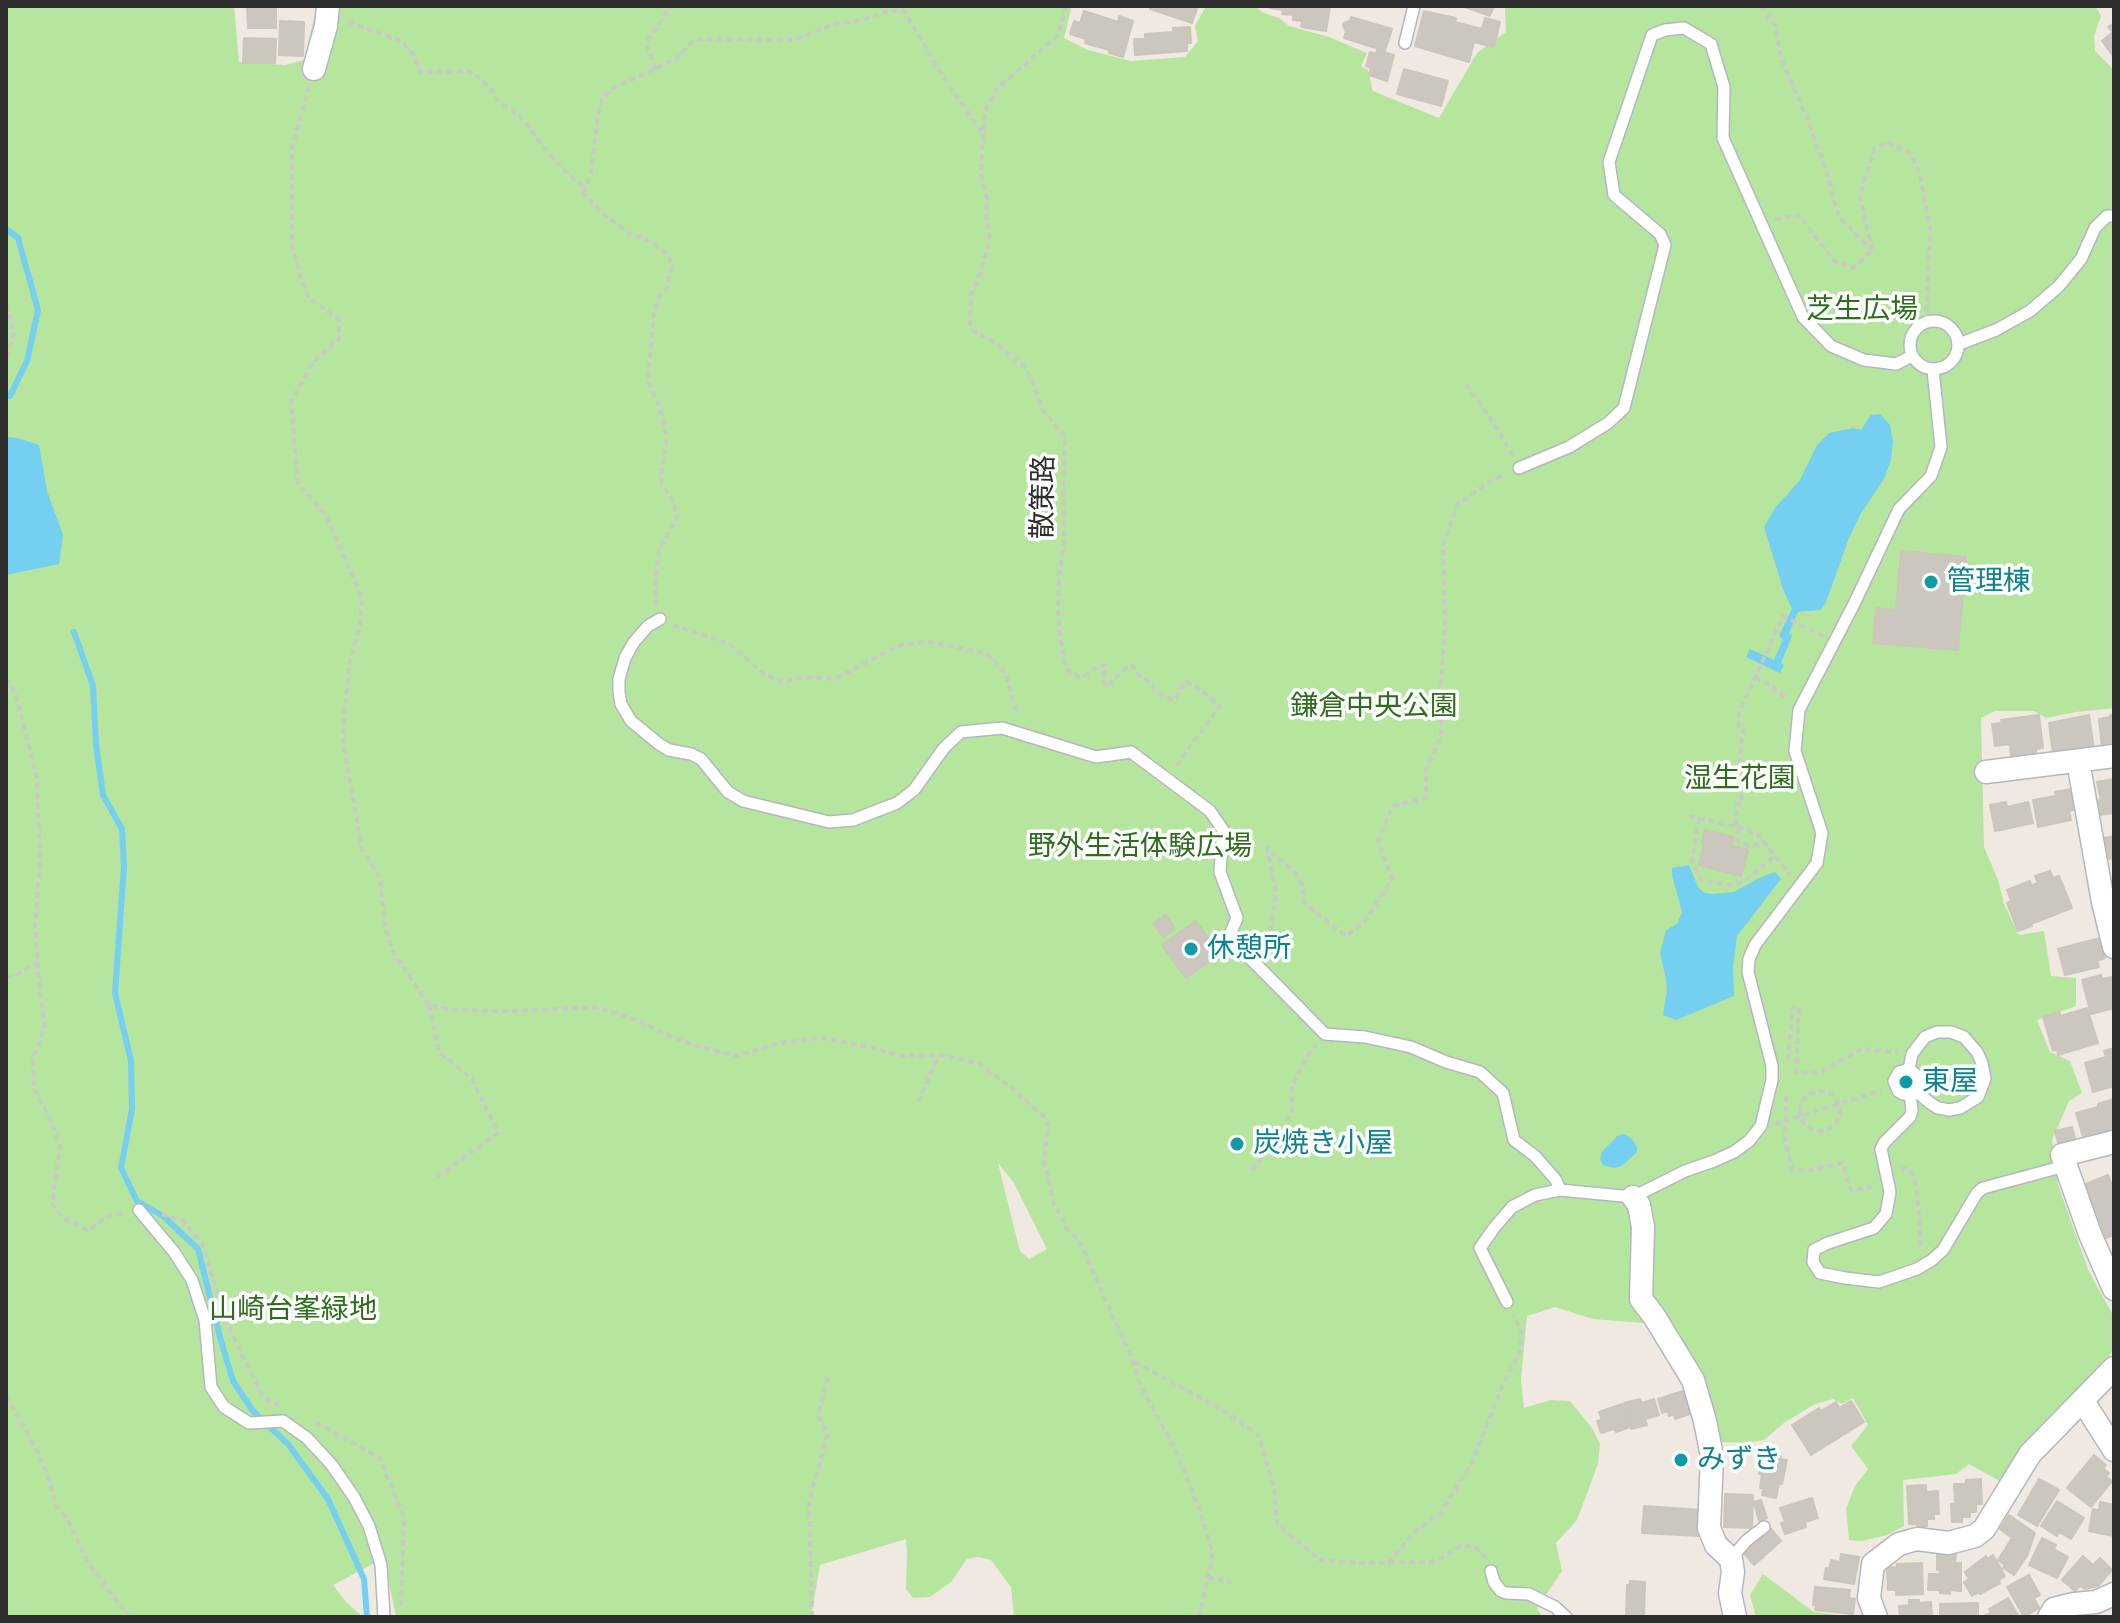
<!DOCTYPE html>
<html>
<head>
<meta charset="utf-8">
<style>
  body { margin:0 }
  #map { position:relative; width:2120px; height:1623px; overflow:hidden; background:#efe9e1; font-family:"PT Sans Narrow",sans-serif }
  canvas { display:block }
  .frame { position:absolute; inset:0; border:8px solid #2e2e2e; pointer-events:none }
</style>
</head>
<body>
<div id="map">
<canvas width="2120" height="1623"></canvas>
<div class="frame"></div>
</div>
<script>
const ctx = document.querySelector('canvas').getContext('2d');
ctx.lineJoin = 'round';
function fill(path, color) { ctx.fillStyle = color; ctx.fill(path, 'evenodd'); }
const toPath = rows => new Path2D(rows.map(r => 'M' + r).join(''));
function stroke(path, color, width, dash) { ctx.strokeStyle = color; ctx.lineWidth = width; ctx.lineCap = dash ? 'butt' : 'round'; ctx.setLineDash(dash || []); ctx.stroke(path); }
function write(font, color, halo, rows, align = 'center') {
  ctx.font = font + ' "PT Sans Narrow","Noto Sans JP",sans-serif'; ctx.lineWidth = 7; ctx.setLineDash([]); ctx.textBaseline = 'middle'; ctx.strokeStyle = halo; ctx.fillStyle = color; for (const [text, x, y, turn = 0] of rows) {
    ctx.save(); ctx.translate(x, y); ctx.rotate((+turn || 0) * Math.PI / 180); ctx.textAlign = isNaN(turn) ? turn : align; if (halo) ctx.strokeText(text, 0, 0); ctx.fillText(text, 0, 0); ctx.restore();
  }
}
const green = toPath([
  [6,6,234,6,239,62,285,65,304,60,315,14,327,6,1066,6,1071,9,1064,38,1088,50,1131,61,1185,57,1198,41,1195,26,1206,6,1254,6,1264,13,1279,18,1289,26,1329,37,1367,53,1361,66,1368,70,1373,91,1439,118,1477,53,1506,32,1505,6,2099,6,2097,9,2101,16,2094,36,2095,51,2114,70,2114,708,2076,712,2046,718,2034,711,1995,711,1981,718,1984,847,1998,880,2004,904,2019,935,2044,931,2051,976,2076,978,2076,1006,2037,1020,2050,1052,2070,1061,2082,1093,2069,1101,2052,1140,2058,1185,2089,1272,2114,1317,2114,1348,2102,1368,2040,1427,2003,1483,1969,1464,1956,1474,1903,1480,1904,1526,1887,1535,1862,1541,1849,1540,1846,1509,1855,1486,1868,1469,1851,1446,1868,1425,1853,1398,1842,1404,1833,1399,1815,1404,1785,1422,1764,1440,1744,1443,1722,1442,1686,1347,1667,1316,1643,1323,1593,1319,1555,1307,1527,1316,1521,1380,1524,1408,1551,1400,1570,1401,1592,1428,1600,1444,1598,1464,1577,1520,1556,1543,1562,1571,1537,1608,1542,1617,1014,1617,1011,1587,991,1560,978,1557,967,1559,951,1582,930,1597,913,1598,906,1589,907,1552,906,1539,820,1565,811,1617,396,1617,384,1558,333,1585,346,1602,363,1617,6,1617],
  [998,1163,1014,1183,1047,1249,1029,1259,1020,1251],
  [1763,1574,1814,1612,1854,1617,1756,1617,1750,1595]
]);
const water = toPath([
  [1880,414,1890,425,1893,441,1891,460,1884,479,1860,515,1849,538,1826,602,1821,610,1798,612,1789,633,1792,636,1781,663,1784,665,1780,673,1746,657,1750,649,1774,660,1783,639,1779,636,1792,609,1783,589,1764,527,1775,508,1800,480,1817,445,1829,433,1853,428,1861,430,1871,415],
  [6,437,18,438,39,445,47,491,63,535,59,564,6,575],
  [1689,865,1698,887,1705,893,1713,894,1734,892,1759,878,1775,872,1781,879,1737,936,1733,967,1734,996,1676,1020,1663,1015,1667,990,1666,979,1660,953,1666,930,1677,924,1682,912,1672,875,1672,868],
  [1624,1134,1630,1137,1634,1142,1637,1147,1637,1152,1622,1166,1614,1168,1603,1165,1600,1159,1602,1152,1617,1136]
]);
const stream = toPath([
  [6,229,18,238,38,310,27,361,10,396],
  [74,632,93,686,96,744,103,795,122,829,124,866,115,993,131,1061,132,1109,121,1168,137,1201,163,1216,198,1249,221,1341,233,1381,253,1411,288,1444,328,1499,364,1579,367,1617]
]);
const building = toPath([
  [247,6,276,6,276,28,248,28,247,6],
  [1151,6,1198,6,1192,23,1150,9,1151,6],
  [1271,6,1330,6,1326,31,1301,27,1302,21,1293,20,1293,15,1282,14,1283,10,1270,8,1271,6],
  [1462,6,1494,6,1490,16,1462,6],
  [1084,11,1118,22,1119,16,1133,21,1123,57,1109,53,1109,50,1085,43,1086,39,1070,34,1074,21,1080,23,1084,11],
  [1424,11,1456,18,1455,22,1482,29,1485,18,1500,22,1494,47,1474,42,1469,62,1415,46,1424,11],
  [1351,17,1392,29,1385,51,1344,38,1346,32,1343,25,1344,23,1350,21,1351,17],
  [280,21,304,22,303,56,279,55,280,21],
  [2114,23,2114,57,2102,41,2113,32,2108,27,2114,23],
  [1190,27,1191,43,1187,43,1187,51,1135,55,1134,39,1145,39,1145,34,1173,32,1173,28,1190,27],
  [244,38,276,39,275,63,243,63,244,38],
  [1377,50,1394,55,1387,81,1369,75,1371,68,1366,66,1370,52,1376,54,1377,50],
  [1404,69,1448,81,1441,106,1397,94,1404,69],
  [1901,551,1966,557,1958,650,1873,643,1876,608,1896,610,1901,551],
  [2114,714,2114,746,2102,748,2099,719,2110,717,2110,715,2114,714],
  [2039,715,2043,748,2036,749,2036,754,2011,757,2010,744,1995,746,1992,724,2002,723,2001,720,2039,715],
  [2089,715,2094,749,2053,754,2049,723,2089,715],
  [2114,779,2114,813,2099,815,2097,801,2101,800,2097,782,2114,779],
  [2071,789,2075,810,2069,811,2071,820,2038,827,2033,800,2056,796,2055,792,2071,789],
  [2006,802,2007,807,2028,802,2033,823,1995,831,1990,805,2006,802],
  [1705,830,1733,837,1731,845,1748,850,1741,876,1699,865,1704,844,1702,843,1705,830],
  [2114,836,2114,867,2112,858,2108,859,2104,838,2114,836],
  [2050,871,2053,878,2059,876,2072,908,2031,924,2032,926,2018,931,2007,903,2011,901,2007,890,2030,881,2031,886,2038,883,2035,876,2050,871],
  [1166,915,1175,929,1163,937,1153,923,1166,915],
  [1196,921,1220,954,1186,978,1162,945,1196,921],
  [2100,938,2105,958,2097,961,2099,967,2065,975,2058,949,2100,938],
  [2101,975,2102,979,2112,977,2114,985,2114,1008,2091,1014,2082,980,2101,975],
  [2087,1008,2098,1043,2058,1055,2057,1049,2053,1051,2043,1017,2059,1012,2061,1016,2087,1008],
  [2114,1048,2114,1086,2093,1092,2085,1063,2106,1057,2104,1051,2114,1048],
  [1904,1072,1914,1074,1917,1084,1908,1092,1898,1089,1896,1079,1904,1072],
  [2114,1099,2114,1131,2084,1140,2076,1113,2098,1107,2098,1104,2114,1099],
  [2072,1127,2076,1142,2059,1146,2055,1131,2072,1127],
  [1238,1136,1245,1143,1236,1151,1230,1144,1238,1136],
  [2108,1175,2114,1190,2114,1235,2106,1238,2086,1184,2108,1175],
  [1686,1390,1693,1413,1675,1419,1674,1414,1669,1416,1668,1411,1662,1413,1658,1399,1686,1390],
  [1640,1399,1642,1403,1654,1399,1659,1415,1645,1419,1647,1425,1631,1429,1624,1403,1640,1399],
  [1851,1401,1864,1422,1811,1455,1792,1425,1819,1408,1821,1411,1836,1402,1839,1408,1851,1401],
  [1622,1404,1630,1427,1616,1432,1614,1429,1601,1433,1597,1421,1602,1420,1599,1412,1622,1404],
  [1766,1452,1781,1456,1780,1459,1787,1460,1782,1484,1779,1483,1776,1498,1762,1495,1763,1488,1760,1488,1762,1474,1759,1474,1762,1456,1765,1457,1766,1452],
  [2094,1455,2106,1465,2103,1468,2109,1473,2106,1477,2112,1481,2091,1507,2067,1488,2094,1455],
  [1981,1479,1982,1504,1976,1504,1976,1512,1970,1512,1970,1517,1962,1517,1962,1522,1952,1522,1951,1504,1955,1504,1954,1484,1966,1484,1966,1480,1981,1479],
  [2039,1479,2059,1490,2037,1526,2018,1515,2039,1479],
  [1926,1485,1926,1492,1938,1491,1939,1514,1934,1514,1934,1519,1927,1519,1927,1526,1918,1527,1917,1524,1909,1524,1907,1486,1926,1485],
  [1725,1494,1753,1495,1752,1528,1724,1527,1725,1494],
  [1812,1498,1818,1518,1805,1522,1806,1527,1785,1534,1781,1523,1785,1522,1780,1508,1812,1498],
  [1761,1500,1767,1518,1759,1521,1754,1502,1761,1500],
  [2057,1501,2084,1518,2071,1539,2059,1532,2057,1536,2041,1526,2057,1501],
  [2100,1502,2114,1505,2114,1536,2089,1531,2093,1509,2099,1510,2100,1502],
  [1644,1506,1700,1510,1699,1536,1642,1533,1644,1506],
  [2009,1515,2035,1533,2027,1556,2014,1575,2003,1568,2005,1565,1998,1560,2012,1538,2000,1529,2009,1515],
  [1771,1529,1781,1541,1754,1565,1744,1553,1771,1529],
  [2042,1538,2056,1545,2054,1549,2068,1557,2057,1578,2029,1565,2042,1538],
  [1841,1554,1859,1557,1854,1584,1824,1579,1826,1568,1829,1569,1831,1560,1840,1562,1841,1554],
  [1937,1554,1956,1554,1955,1563,1961,1563,1961,1591,1950,1590,1950,1594,1940,1593,1940,1590,1928,1590,1929,1574,1940,1574,1940,1570,1937,1570,1937,1554],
  [1993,1555,2005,1576,1998,1581,2000,1583,1980,1594,1979,1592,1972,1596,1964,1582,1969,1579,1965,1572,1986,1556,1987,1559,1993,1555],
  [2083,1556,2093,1565,2100,1558,2112,1570,2098,1586,2085,1589,2080,1586,2075,1591,2062,1580,2083,1556],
  [1922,1563,1923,1594,1896,1595,1896,1590,1888,1590,1887,1568,1897,1567,1897,1564,1922,1563],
  [2029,1575,2040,1595,2034,1598,2039,1608,2024,1617,2007,1587,2029,1575],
  [1630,1581,1645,1582,1644,1617,1626,1617,1627,1585,1630,1585,1630,1581],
  [1815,1587,1850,1590,1849,1598,1855,1599,1853,1614,1815,1610,1816,1605,1813,1605,1815,1587],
  [2008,1598,2019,1617,1982,1617,1991,1612,1989,1609,2008,1598],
  [1909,1600,1919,1600,1919,1603,1931,1602,1932,1617,1900,1617,1899,1606,1909,1605,1909,1600],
  [1978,1603,1978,1617,1940,1617,1940,1604,1978,1603]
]);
const path = toPath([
  [1066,6,1058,35,996,90,986,110,983,133,981,175,987,198,986,213,990,239,979,277,971,295,970,323,970,327,975,332,998,344,1022,365,1032,379,1043,410,1065,437,1063,485,1064,542,1059,576,1058,611,1060,638,1066,669,1079,677,1083,677,1099,666,1105,665,1104,682,1106,687,1130,665,1133,666,1139,675,1147,681,1157,693,1174,700,1186,681,1198,688,1220,706,1176,766],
  [1760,6,1775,25,1781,58,1809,123,1826,170,1839,217,1871,249],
  [348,22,401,41,413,54,420,72,467,71,475,74,492,90,497,100,519,115,554,160,581,185,584,193,601,212,628,233,649,241,662,250,670,259,671,268,667,288,661,294,654,312,648,382,658,403,665,429,666,443,661,474,662,484,674,503,677,518,659,550,655,584,656,605],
  [656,69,646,43,671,6],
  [309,86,292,148,292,244,300,275,309,298,339,320,339,339,313,362,291,402,298,484,326,515,362,598,360,625,350,662,342,737,362,849,380,878,385,925,393,952,429,1005,452,1010,511,1011,596,1007,637,1020,672,1037,704,1048,736,1056,779,1043,822,1038,870,1047,900,1056,939,1055,959,1058,981,1065,1014,1090,1044,1117,1048,1124,1044,1162,1054,1204,1068,1230,1079,1241,1085,1254,1133,1361,1140,1385,1176,1451,1197,1503,1211,1547,1212,1558,1199,1617],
  [584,193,591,173,597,122,602,99,612,89,677,58,695,39,793,40,835,24,862,20,883,12,903,10,947,83,981,131],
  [1775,219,1799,215,1834,261,1853,268,1872,250],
  [1872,250,1860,196,1874,149,1887,142,1911,154,1920,175,1930,229,1926,322],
  [6,304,14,332,6,361],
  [1466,384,1500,433,1512,456],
  [673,625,730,644,764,674,782,682,804,677,835,679,888,651,901,645,915,643,929,642,981,652,993,658,1006,675,1017,715],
  [1755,677,1772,686,1788,700],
  [6,678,16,694,37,779,40,858,35,928,40,995,45,1025,33,1060,34,1088,50,1119,60,1146,52,1204,63,1218,88,1231,105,1217,126,1212],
  [1689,816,1743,828,1757,834,1790,875],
  [1699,818,1692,862,1701,879,1726,885,1737,884,1745,881,1776,855],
  [1736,826,1737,804,1741,804,1743,771,1739,771,1743,727,1739,726,1739,713,1783,616,1823,636],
  [1739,828,1737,840,1739,842,1751,846,1764,842],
  [1265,954,1274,951,1270,930,1276,893,1267,848,1294,871,1303,886,1305,904,1346,936,1365,921,1392,879,1378,840,1393,806,1426,798,1426,770,1441,736,1441,683,1445,628,1443,544,1458,504,1489,482,1505,474],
  [6,977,15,976,36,963],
  [429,1005,439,1052,472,1079,498,1133,437,1177],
  [1788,1060,1793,1007,1799,1007,1796,1072,1819,1073,1861,1049,1897,1052],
  '1800 1111a20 20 0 1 1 40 0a20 20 0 1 1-40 0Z',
  [1786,1096,1785,1138,1792,1169,1806,1171,1843,1163,1848,1186,1851,1190,1872,1187],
  [918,1102,939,1055],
  [1775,1124,1881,1091],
  [1252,1170,1277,1139,1292,1111,1292,1086,1308,1056,1316,1045],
  [1902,1170,1904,1168,1909,1170,1914,1179,1917,1190,1921,1251],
  [162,1214,182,1220,202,1243,226,1321,245,1361,264,1398,279,1405],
  [1135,1362,1226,1412,1258,1435,1274,1487,1277,1524,1320,1560,1359,1563,1430,1562,1442,1558,1460,1546,1468,1546,1475,1547,1487,1559],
  [6,1396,35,1447,50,1482,56,1505,68,1521,89,1564,129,1617],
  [316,1423,379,1457,404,1518,401,1607],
  [1388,1563,1415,1532,1441,1512,1472,1463,1503,1384,1521,1350,1521,1330,1513,1316],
  [1208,1577,1232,1583],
  [812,1617,809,1501,828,1435,818,1415,829,1375]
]);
const lane = toPath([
  [1405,43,1414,6],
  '1910 345a24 24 0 1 1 48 0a24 24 0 1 1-48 0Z',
  [1959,344,1996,330,2030,311,2059,286,2081,259,2095,228,2107,216,2114,216],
  [1519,468,1569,447,1608,423,1624,408,1665,245,1660,234,1614,195,1609,162,1652,35,1665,30,1684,28,1711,44,1724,87,1723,138,1803,317,1831,346,1864,360,1896,364,1912,356],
  [660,619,648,626,634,642,625,658,619,679,619,692,621,704,631,721,659,744,669,750,691,754,701,759,728,792,743,801,829,822,853,820,897,803,914,790,944,748,961,732,1002,728,1096,757,1131,752,1210,811,1223,830,1220,872,1237,918,1229,937,1240,948,1325,1034,1365,1037,1411,1047,1446,1062,1480,1072,1503,1093,1514,1140,1535,1156,1556,1180,1560,1190],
  [1909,1069,1899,1072,1894,1081,1898,1091,1903,1094,1910,1094,1919,1085,1918,1076,1909,1069,1912,1054,1925,1037,1937,1032,1951,1032,1964,1037,1977,1052,1982,1063,1985,1079,1978,1097,1960,1108,1949,1110,1938,1108,1930,1103,1915,1090],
  [1910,1094,1912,1111,1910,1117,1884,1143,1881,1149,1890,1192,1886,1214,1874,1228,1828,1243,1814,1250,1813,1262,1820,1273,1845,1278,1879,1282,1917,1269,1932,1260,1943,1250,1977,1193,1983,1188,2065,1166],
  [139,1210,174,1252,192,1280,205,1320,211,1387,224,1407,249,1423,283,1421,307,1438,331,1464,354,1497,369,1526,381,1565,384,1617],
  [1507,1302,1480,1248,1494,1228,1512,1207,1535,1195,1560,1190,1633,1197,1685,1171,1714,1161,1734,1152,1749,1141,1761,1126,1772,1080,1772,1066,1748,972,1749,959,1755,945,1817,863,1822,833,1795,751,1799,710,1854,604,1899,509,1931,476,1941,447,1933,370],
  [1731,1559,1746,1541,1764,1527],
  [1491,1571,1494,1582,1501,1591,1506,1593,1529,1594,1555,1607,1566,1617]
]);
const street = toPath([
  [314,69,326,26,328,6],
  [2078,761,2103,902,2114,947],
  [1986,772,2114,756],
  [2114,1142,2062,1155,2090,1234,2114,1289],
  [1633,1197,1639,1205,1643,1227,1641,1299,1654,1316,1693,1380,1705,1421,1712,1456,1709,1528,1716,1545,1731,1559,1733,1572,1730,1593,1735,1617],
  [2083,1401,2114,1450],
  [1876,1617,1869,1598,1873,1564,1899,1544,1917,1539,1948,1543,1975,1536,1984,1529,2030,1454,2114,1368],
  [2049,1617,2054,1609,2074,1604,2096,1602,2114,1594]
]);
const markers = [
  [1931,582,8,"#0f9aa8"],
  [1191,949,8,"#0f9aa8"],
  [1906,1082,8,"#0f9aa8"],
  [1237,1144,8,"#0f9aa8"],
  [1681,1460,8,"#0f9aa8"]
];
const parkNames = [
  ["芝生広場",1862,310],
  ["鎌倉中央公園",1374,707],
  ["湿生花園",1740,779],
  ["野外生活体験広場",1140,847],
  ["山崎台峯緑地",293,1310]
];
const streetNames = [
  ["散策路",1044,497,-89]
];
const cultureNames = [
  ["管理棟",1947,582],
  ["休憩所",1207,949],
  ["東屋",1922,1082],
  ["炭焼き小屋",1253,1144],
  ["みずき",1697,1460]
];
fill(green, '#b6e59e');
fill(water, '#75cff0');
stroke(stream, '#75cff0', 6);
fill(building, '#cbc7bf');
stroke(building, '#cbc5ba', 2);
stroke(lane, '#b4b7c1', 14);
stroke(street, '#b4b7c1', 25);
stroke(path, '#c9c9c9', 4, [6, 4]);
stroke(lane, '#fff', 11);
stroke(street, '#fff', 22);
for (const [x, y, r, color] of markers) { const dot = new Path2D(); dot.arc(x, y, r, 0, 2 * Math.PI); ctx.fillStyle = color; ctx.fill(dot); stroke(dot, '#fff', 3); }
write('28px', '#2c6e1b', '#fff', parkNames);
write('28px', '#2e2e2e', '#fff', streetNames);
write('28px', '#0d838f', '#fff', cultureNames, 'left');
</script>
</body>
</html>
